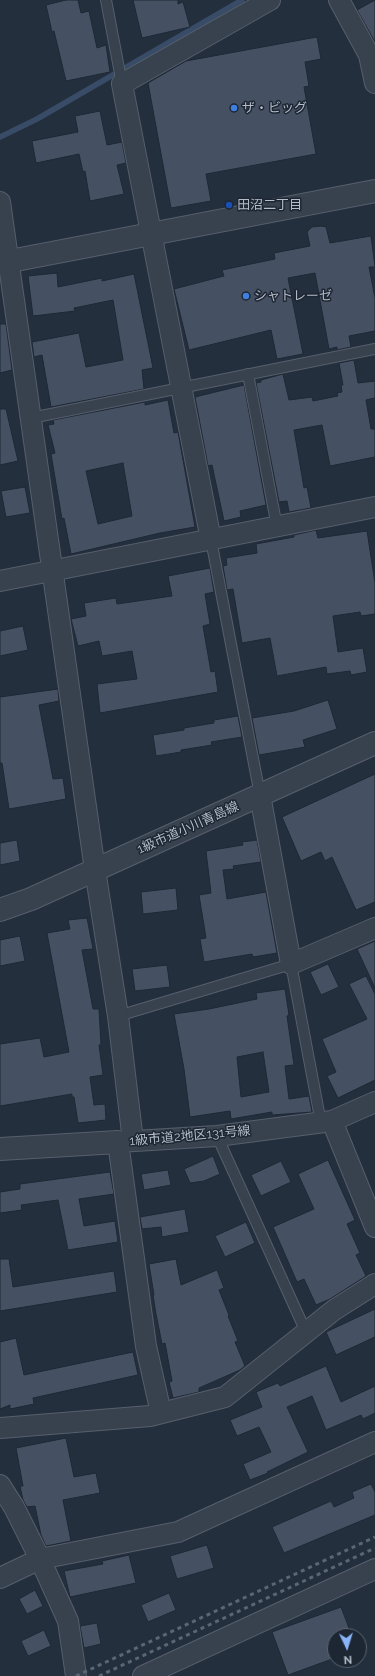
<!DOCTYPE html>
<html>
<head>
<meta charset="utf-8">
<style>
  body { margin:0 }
  #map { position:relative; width:375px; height:1676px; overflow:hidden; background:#242f3e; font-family:Raleway,sans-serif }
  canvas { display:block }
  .north { position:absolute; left:327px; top:1628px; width:40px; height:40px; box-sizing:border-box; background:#1d2633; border:1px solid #59626f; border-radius:50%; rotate:176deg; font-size:11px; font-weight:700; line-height:16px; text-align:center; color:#b4bcc9 }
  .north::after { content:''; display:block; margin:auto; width:14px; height:18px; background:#8ab4f8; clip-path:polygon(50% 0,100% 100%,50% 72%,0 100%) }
</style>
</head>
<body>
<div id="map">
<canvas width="375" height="1676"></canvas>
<div class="north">N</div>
</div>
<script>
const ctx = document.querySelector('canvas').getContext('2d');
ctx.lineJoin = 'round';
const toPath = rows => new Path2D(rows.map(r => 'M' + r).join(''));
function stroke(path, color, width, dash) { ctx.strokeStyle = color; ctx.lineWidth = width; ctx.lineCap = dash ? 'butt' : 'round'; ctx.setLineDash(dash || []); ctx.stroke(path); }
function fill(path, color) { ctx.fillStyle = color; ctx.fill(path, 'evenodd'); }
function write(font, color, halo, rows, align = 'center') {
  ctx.font = font + ' Raleway,"Noto Sans JP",sans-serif'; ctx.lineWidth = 3; ctx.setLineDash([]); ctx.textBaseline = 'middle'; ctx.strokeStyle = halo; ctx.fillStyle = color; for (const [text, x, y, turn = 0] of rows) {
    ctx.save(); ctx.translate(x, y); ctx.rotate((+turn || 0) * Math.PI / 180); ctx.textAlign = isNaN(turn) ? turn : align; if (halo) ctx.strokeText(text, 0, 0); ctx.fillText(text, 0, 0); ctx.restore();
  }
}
const stream = toPath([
  [0,137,37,119,242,0]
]);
const building = toPath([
  [66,0,78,0,81,13,89,11,97,48,106,45,110,72,66,81,54,31,52,32,46,5,66,0],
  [133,0,178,0,178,4,183,2,190,27,142,38,133,0],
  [375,0,375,42,357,10,375,0],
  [317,37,321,59,305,62,309,86,304,87,316,154,206,174,211,201,171,208,148,83,186,61,317,37],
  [100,111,107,145,122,142,126,163,117,165,124,194,90,201,85,171,83,172,79,154,36,163,32,141,78,132,75,116,100,111],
  [321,226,326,227,330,243,371,236,375,267,369,267,375,298,375,331,349,336,351,347,337,350,337,347,329,349,315,273,288,278,303,354,277,359,271,330,189,350,174,289,224,276,222,270,275,259,274,253,310,246,307,232,312,227,321,226],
  [57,273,58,287,102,278,102,281,134,274,153,368,142,370,144,389,51,407,42,355,34,357,32,342,79,333,86,367,123,360,113,300,74,308,75,311,33,316,28,276,57,273],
  [0,324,6,324,12,370,0,373,0,324],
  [354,360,358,383,375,381,375,398,366,400,371,429,375,429,375,457,330,466,322,425,294,430,304,488,307,487,311,508,289,512,287,501,279,502,256,383,261,382,261,380,283,374,289,400,312,397,313,401,338,396,337,393,342,392,341,385,343,385,339,363,354,360],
  [244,385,266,505,240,511,241,517,224,521,212,465,208,466,195,397,244,385],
  [168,400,174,433,178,432,195,527,160,533,71,554,64,518,62,519,51,454,55,453,48,425,54,424,53,420,145,402,145,405,168,400],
  [123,463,132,516,98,524,86,471,123,463],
  [0,409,6,409,18,461,0,465,0,409],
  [25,487,30,513,6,517,1,491,25,487],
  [316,530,318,538,367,531,375,583,375,614,361,616,360,612,333,616,338,652,363,648,367,672,351,675,350,671,327,674,326,667,277,676,270,638,242,643,233,589,227,590,223,566,227,565,226,558,257,553,256,544,294,537,294,535,316,530],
  [210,568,214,592,205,594,210,624,203,626,211,672,215,671,218,692,100,713,97,684,137,679,132,651,102,656,99,641,78,646,71,619,86,616,84,603,116,598,117,604,172,596,168,576,210,568],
  [23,626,28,650,0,656,0,631,23,626],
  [58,689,59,701,39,705,53,779,63,778,66,799,9,809,2,763,0,763,0,697,58,689],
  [328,700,337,729,303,740,305,747,259,755,252,718,294,711,328,700],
  [238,716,242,737,211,742,212,745,181,750,181,752,156,756,153,735,184,730,184,728,214,723,214,720,238,716],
  [375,774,375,902,356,910,332,857,325,861,321,852,301,861,282,817,375,774],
  [17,840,20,861,0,865,0,843,17,840],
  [257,840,261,862,233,866,234,869,223,870,227,899,266,892,277,953,253,957,252,954,204,962,200,939,206,938,199,895,211,893,206,851,243,845,242,842,257,840],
  [176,888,178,910,143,914,141,892,176,888],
  [87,918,93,949,82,950,93,1009,99,1009,101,1045,99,1045,103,1075,90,1077,94,1105,105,1104,106,1120,78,1123,74,1097,72,1097,72,1094,0,1106,0,1044,40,1038,44,1057,69,1052,47,933,70,929,68,920,87,918],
  [20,936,25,961,0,966,0,940,20,936],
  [375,941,375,988,357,949,375,941],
  [328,964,339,987,321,995,310,972,328,964],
  [167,965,170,987,135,991,132,969,167,965],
  [366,976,375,994,375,1080,338,1098,327,1076,336,1072,322,1039,367,1019,349,984,366,976],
  [285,989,289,1015,287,1016,294,1065,285,1066,289,1099,309,1096,312,1112,272,1115,272,1112,231,1119,230,1111,190,1117,184,1069,174,1014,209,1009,257,999,256,993,285,989],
  [263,1052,269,1092,241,1097,237,1057,263,1052],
  [213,1156,220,1174,204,1181,190,1183,184,1169,213,1156],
  [328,1160,355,1220,347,1224,360,1253,356,1255,366,1276,330,1299,316,1305,304,1279,297,1282,273,1227,314,1209,298,1174,328,1160],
  [281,1161,291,1182,261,1196,251,1175,281,1161],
  [168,1170,171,1185,144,1190,141,1174,168,1170],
  [110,1172,114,1194,79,1199,84,1226,115,1221,118,1242,68,1250,58,1200,21,1205,22,1210,0,1213,0,1192,20,1189,20,1184,110,1172],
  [185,1209,189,1232,162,1237,161,1227,142,1229,140,1217,185,1209],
  [246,1222,255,1243,225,1257,215,1236,246,1222],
  [0,1259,9,1259,13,1287,114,1271,117,1292,0,1311,0,1259],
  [176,1259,181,1285,217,1270,224,1288,219,1290,229,1315,228,1316,238,1341,235,1342,245,1366,240,1370,199,1388,199,1392,173,1398,169,1382,172,1381,165,1343,162,1344,156,1314,153,1295,154,1295,149,1264,176,1259],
  [375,1309,375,1337,336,1355,326,1332,375,1309],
  [16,1338,24,1375,133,1352,138,1375,33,1398,34,1404,10,1409,10,1405,0,1409,0,1342,16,1338],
  [326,1366,341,1402,375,1386,375,1413,363,1419,361,1415,326,1430,312,1396,287,1407,308,1452,267,1472,268,1473,250,1480,243,1464,271,1452,259,1427,237,1436,230,1420,262,1407,256,1392,278,1383,280,1386,326,1366],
  [66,1438,74,1477,96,1473,100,1493,63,1500,71,1541,46,1546,41,1535,35,1506,27,1507,23,1500,20,1486,23,1486,16,1448,66,1438],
  [371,1484,375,1492,375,1515,284,1553,272,1527,331,1501,334,1507,354,1498,352,1492,371,1484],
  [207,1545,214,1568,177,1579,170,1556,207,1545],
  [129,1555,136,1583,70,1597,64,1571,103,1564,102,1561,129,1555],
  [35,1590,43,1606,27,1614,19,1599,35,1590],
  [169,1593,176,1610,148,1622,141,1605,169,1593],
  [341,1607,352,1636,335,1636,335,1658,288,1675,272,1632,341,1607],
  [97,1623,101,1644,84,1648,80,1626,97,1623],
  [44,1630,51,1646,28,1656,21,1641,44,1630]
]);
const service = toPath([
  [106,0,122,84],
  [248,374,277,527],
  [31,418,375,349],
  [211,540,260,795],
  [118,1016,291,964,321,1123],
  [217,1136,306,1332]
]);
const minor = toPath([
  [339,0,369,55,375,83],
  [0,202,95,870,118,1016,133,1141],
  [211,540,122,84,270,0],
  [0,581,375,507],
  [260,795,291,964,375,928],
  [332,1121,375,1227],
  [161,1413,146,1346,118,1142,217,1136,332,1121,375,1102],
  [0,1428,150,1416,225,1397,334,1310,375,1284],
  [0,1485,14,1507,40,1559,68,1621,76,1676],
  [0,1578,40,1559,178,1532,375,1442],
  [143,1676,375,1569]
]);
const tertiary = toPath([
  [0,263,375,191],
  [0,910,31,899,375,743],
  [0,1149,118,1142]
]);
const rail = toPath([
  [76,1676,375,1537],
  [99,1676,375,1548]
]);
const markers = [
  [234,108,4,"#3f7fe0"],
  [229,205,4,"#1a4fb4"],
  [246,296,4,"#3f7fe0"]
];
const poiNames = [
  ["ザ・ビッグ",242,108],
  ["田沼二丁目",237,205],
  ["シャトレーゼ",254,296]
];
const streetNames = [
  ["1級市道小川青島線",188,828,-24],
  ["1級市道2地区131号線",190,1136,-5]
];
stroke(stream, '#394c67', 5.5);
fill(building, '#455162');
stroke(building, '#1f2835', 1);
stroke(service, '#565f6c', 12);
stroke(minor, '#565f6c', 22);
stroke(tertiary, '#565f6c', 24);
stroke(service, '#38414e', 10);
stroke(minor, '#38414e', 20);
stroke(tertiary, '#38414e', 22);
stroke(rail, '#5a6575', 3, [4, 4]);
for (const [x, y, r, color] of markers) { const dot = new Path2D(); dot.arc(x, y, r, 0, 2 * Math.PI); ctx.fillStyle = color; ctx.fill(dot); stroke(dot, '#1d2633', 1.5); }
write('13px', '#b4bcc9', '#1d2633', poiNames, 'left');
write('13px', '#b4bcc9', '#1d2633', streetNames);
</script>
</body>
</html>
